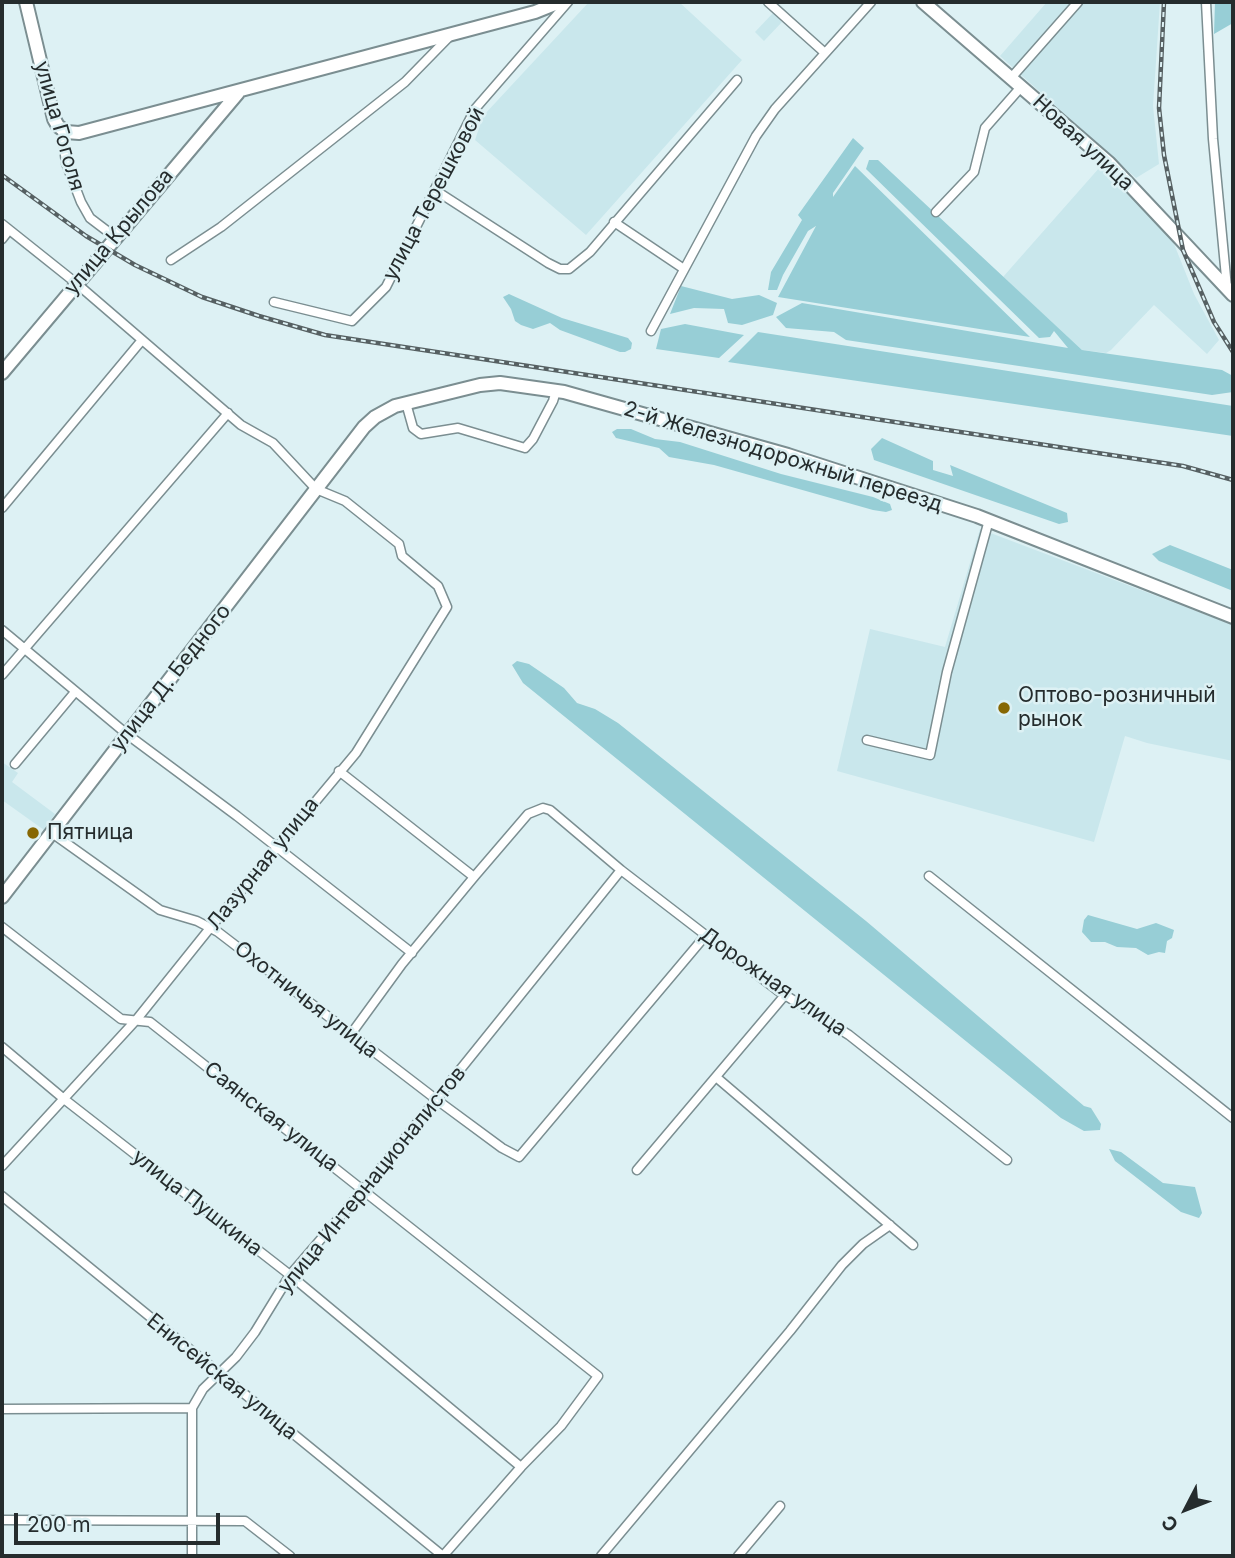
<!DOCTYPE html>
<html>
<head>
<meta charset="utf-8">
<style>
  body { margin:0 }
  #map { position:relative; width:1235px; height:1558px; overflow:hidden; background:#ddf1f4; font-family:Inter,sans-serif }
  canvas { display:block }
  .frame { position:absolute; inset:0; border:4px solid #252c2d; pointer-events:none }
  .north { position:absolute; left:1151px; top:1474px; width:70px; height:70px; -webkit-text-stroke:5px #ddf1f4; paint-order:stroke; rotate:228deg; font-size:19px; font-weight:700; line-height:28px; text-align:center; color:#252c2d }
  .north::after { content:''; display:block; margin:auto; width:24px; height:32px; background:#252c2d; clip-path:polygon(50% 0,100% 100%,50% 72%,0 100%) }
  .scale { position:absolute; left:14px; top:1513px; width:206px; height:32px; box-sizing:border-box; border:4px solid #252c2d; border-top:0; padding-left:9px; font-size:21px; line-height:24px; white-space:nowrap; color:#252c2d; -webkit-text-stroke:5px #ddf1f4; paint-order:stroke }
</style>
</head>
<body>
<div id="map">
<canvas width="1235" height="1558"></canvas>
<div class="frame"></div>
<div class="north">С</div>
<div class="scale">200 m</div>
</div>
<script>
const ctx = document.querySelector('canvas').getContext('2d');
ctx.lineJoin = 'round';
function fill(path, color) { ctx.fillStyle = color; ctx.fill(path, 'evenodd'); }
const toPath = rows => new Path2D(rows.map(r => 'M' + r).join(''));
function stroke(path, color, width, dash) { ctx.strokeStyle = color; ctx.lineWidth = width; ctx.lineCap = dash ? 'butt' : 'round'; ctx.setLineDash(dash || []); ctx.stroke(path); }
function write(font, color, halo, rows, align = 'center') {
  ctx.font = font + ' Inter,sans-serif'; ctx.lineWidth = 5; ctx.setLineDash([]); ctx.textBaseline = 'middle'; ctx.strokeStyle = halo; ctx.fillStyle = color; for (const [text, x, y, turn = 0] of rows) {
    ctx.save(); ctx.translate(x, y); ctx.rotate((+turn || 0) * Math.PI / 180); ctx.textAlign = isNaN(turn) ? turn : align; if (halo) ctx.strokeText(text, 0, 0); ctx.fillText(text, 0, 0); ctx.restore();
  }
}
const built = toPath([
  [589,2,679,2,742,60,586,235,475,140,483,116],
  [1047,2,1160,2,1153,106,1159,164,1136,178,1000,56],
  [773,13,782,22,764,41,755,32],
  [1100,167,1172,239,1194,294,1219,340,1207,354,1154,305,1111,350,1106,353,1082,350,1003,277],
  [980,529,1233,625,1233,761,1147,743,1125,736,1094,842,837,771,870,629,945,647],
  [2,762,18,773,12,782,55,814,44,830,2,800]
]);
const green = toPath([
  [1215,2,1233,2,1233,23,1214,34],
  [853,138,864,148,833,193,833,197,855,166,1030,337,778,297,816,226,808,231,783,275,777,290,768,290,771,272,802,220,798,215],
  [869,160,878,160,1082,350,1222,370,1233,376,1233,392,1212,395,846,340,834,332,786,328,776,317,802,303,1068,348,1054,331,1050,337,1039,338,866,169],
  [681,286,732,299,759,295,777,303,773,315,742,325,728,323,724,309,694,308,670,314],
  [509,294,562,318,628,338,632,343,631,349,625,352,620,352,560,330,550,323,533,329,521,325,515,321,511,309,503,297],
  [685,324,744,335,719,358,656,349,661,329],
  [758,332,1233,406,1233,436,728,362],
  [617,429,631,429,655,439,680,442,781,474,873,497,890,504,892,510,886,512,873,510,714,465,669,457,659,448,616,438,612,432],
  [882,438,933,461,933,470,953,476,950,465,1067,513,1068,522,1059,524,874,460,871,449],
  [1170,545,1233,570,1233,591,1159,561,1152,554],
  [517,661,529,664,564,688,577,703,595,709,618,723,866,921,1084,1106,1091,1108,1101,1124,1100,1130,1084,1131,1061,1118,523,683,512,665],
  [1088,915,1137,929,1156,923,1174,930,1172,938,1167,941,1165,953,1159,952,1148,955,1136,948,1117,947,1105,942,1091,942,1082,932,1084,920],
  [1109,1149,1121,1152,1163,1183,1195,1187,1202,1213,1199,1218,1181,1212,1115,1161]
]);
const street = toPath([
  [768,2,825,53],
  [1206,2,1213,139,1227,288],
  [1011,78,1078,2],
  [62,130,66,163,81,202,90,218,115,237],
  [435,190,548,263,560,269,569,269,590,252,737,80],
  [936,212,974,172,985,128,1021,87],
  [614,222,684,269],
  [2,224,76,283,241,425,273,443,316,489,345,501,399,544,402,556,438,586,447,607,356,753,210,928,137,1019,2,1166],
  [2,239,9,230],
  [171,260,221,227,405,82,449,37],
  [274,302,352,321,386,287,475,109,568,2],
  [651,331,756,136,775,109,871,2],
  [406,403,413,428,421,434,458,428,525,448,533,439,553,401,556,391],
  [2,508,142,340],
  [2,630,128,735,237,816,412,953],
  [2,675,228,413],
  [867,740,930,755,947,672,989,520],
  [15,764,75,692],
  [339,771,474,877],
  [52,833,160,910,197,921,218,932,437,1100,502,1148,519,1157,706,935],
  [929,876,1233,1118],
  [2,927,121,1019,150,1022,598,1376,561,1426,521,1467,443,1556],
  [351,1034,402,964,474,877,528,814,543,808,550,810,621,870,777,990,849,1035,1007,1160],
  [2,1047,64,1099,290,1275,521,1467],
  [716,1077,913,1245],
  [637,1170,785,995],
  [2,1196,443,1556],
  [2,1409,192,1408],
  [2,1520,245,1521,290,1556],
  [192,1556,192,1408,203,1389,236,1357,255,1332,290,1275,364,1189,621,870],
  [601,1556,790,1331,842,1265,863,1244,890,1225],
  [738,1556,780,1506]
]);
const secondary = toPath([
  [26,2,54,119,58,126,66,132,79,133,535,12,560,2],
  [923,2,1109,163,1233,295],
  [2,373,238,93],
  [2,897,364,427,375,417,395,406,480,385,500,383,564,392,788,455,977,516,1233,617]
]);
const rail = toPath([
  [1164,2,1159,108,1164,155,1183,250,1214,322,1233,352],
  [2,175,86,236,135,265,202,297,259,316,325,335,1183,466,1233,480]
]);
const markers = [
  [1004,708,7,"#876703"],
  [33,833,7,"#876703"]
];
const streetNames = [
  ["улица Гоголя",59,126,74],
  ["Новая улица",1083,143,43],
  ["улица Терешковой",434,194,-62],
  ["улица Крылова",119,232,-50],
  ["2-й Железнодорожный переезд",783,457,17],
  ["улица Д. Бедного",171,678,-52],
  ["Лазурная улица",263,864,-51],
  ["Дорожная улица",773,982,35],
  ["Охотничья улица",306,1000,38],
  ["Саянская улица",271,1117,38],
  ["улица Интернационалистов",372,1180,-51],
  ["улица Пушкина",197,1203,38],
  ["Енисейская улица",222,1377,39]
];
const poiNames = [
  ["Оптово-розничный",1018,696],
  ["рынок",1018,720],
  ["Пятница",47,833]
];
fill(built, '#c9e7ec');
fill(green, '#97ced6');
stroke(street, '#7b8e91', 11);
stroke(secondary, '#7b8e91', 16);
stroke(street, '#fff', 8);
stroke(secondary, '#fff', 12);
stroke(rail, '#566062', 4.5);
stroke(rail, '#ddf1f4', 2, [5]);
for (const [x, y, r, color] of markers) { const dot = new Path2D(); dot.arc(x, y, r, 0, 2 * Math.PI); ctx.fillStyle = color; ctx.fill(dot); stroke(dot, '#ddf1f4', 2.5); }
write('21px', '#252c2d', '#ddf1f4', streetNames);
write('21px', '#252c2d', '#ddf1f4', poiNames, 'left');
</script>
</body>
</html>
